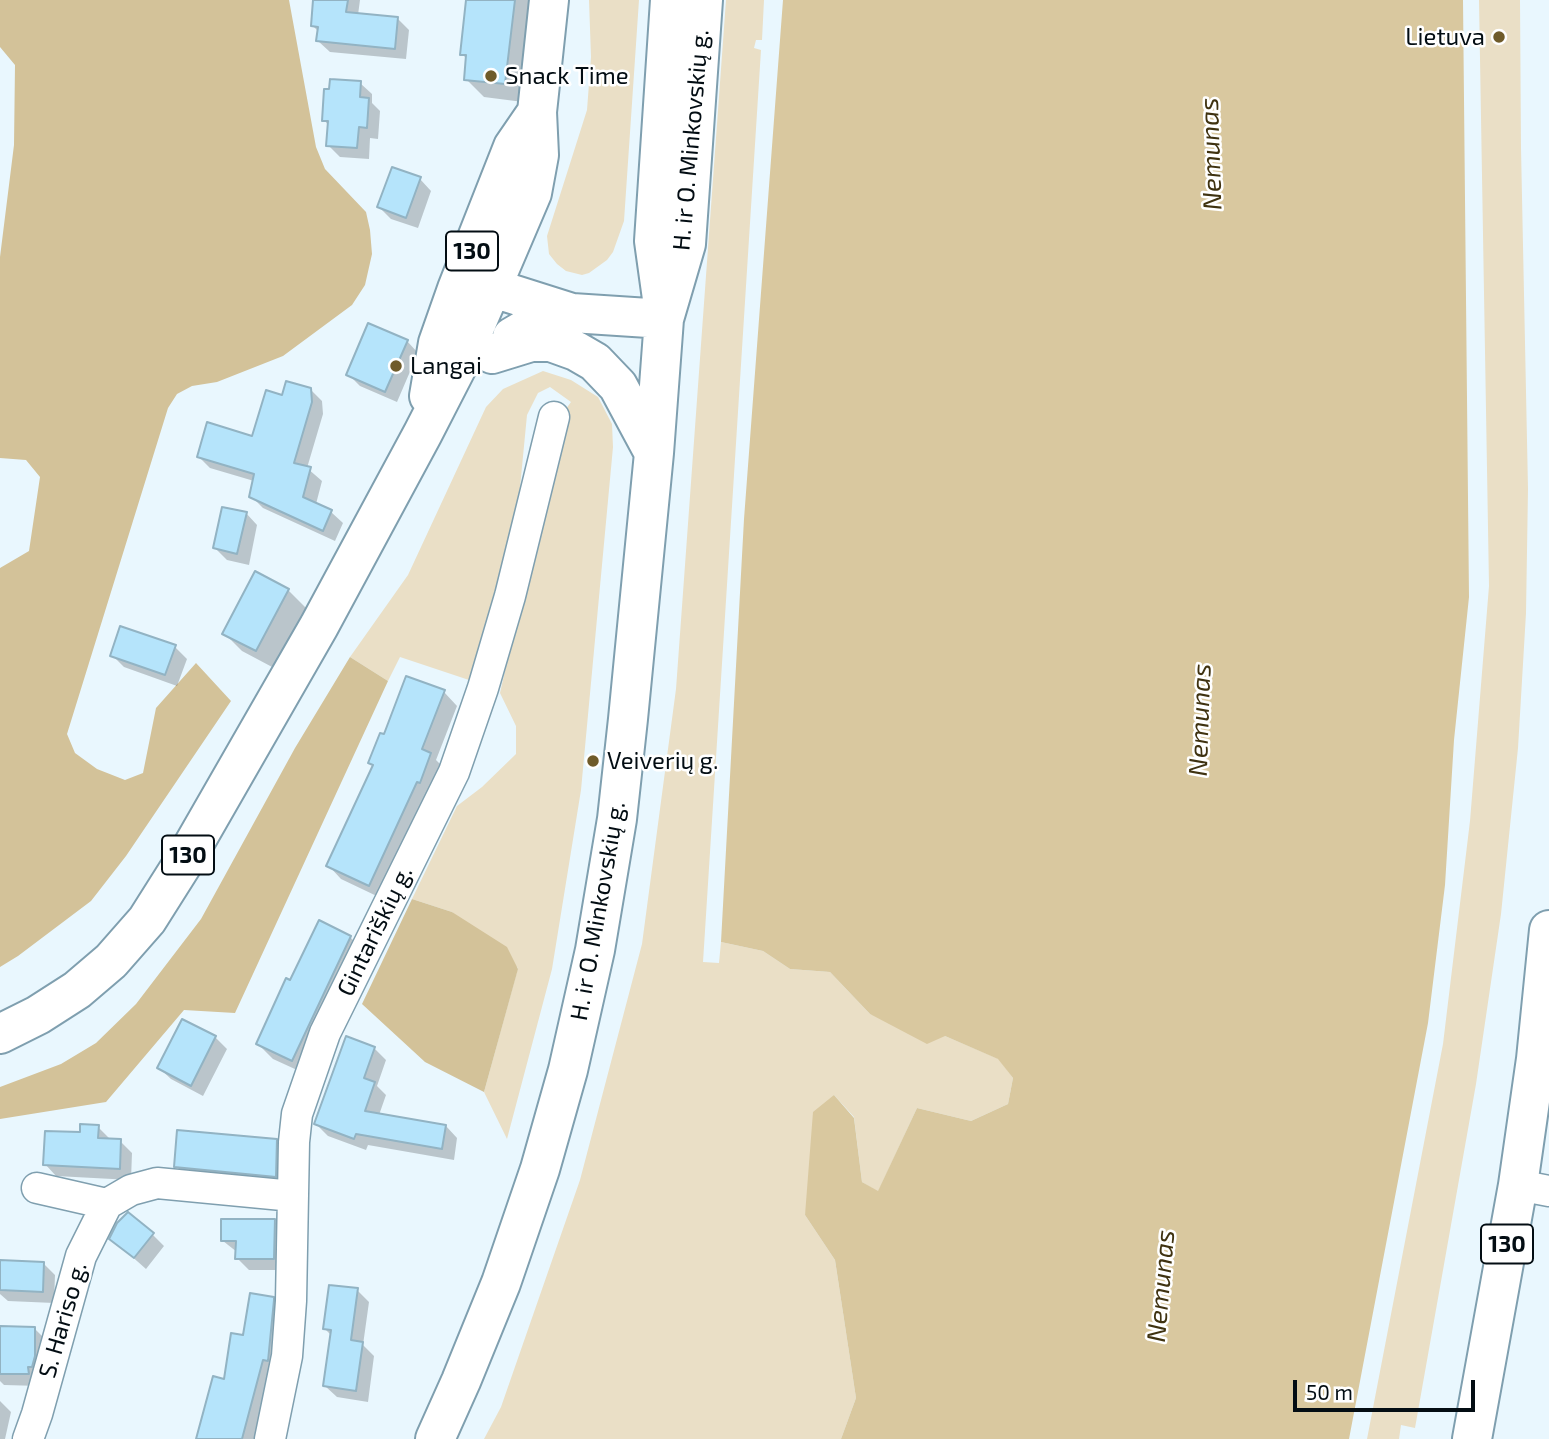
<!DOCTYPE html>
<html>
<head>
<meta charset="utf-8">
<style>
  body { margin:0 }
  #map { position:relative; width:1549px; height:1439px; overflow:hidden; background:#e9f7fe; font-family:"Exo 2",sans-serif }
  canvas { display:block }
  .scale { position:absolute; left:1293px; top:1380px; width:182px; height:32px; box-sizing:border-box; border:4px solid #030d13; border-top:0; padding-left:9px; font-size:21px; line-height:24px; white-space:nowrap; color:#030d13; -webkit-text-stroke:5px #fff; paint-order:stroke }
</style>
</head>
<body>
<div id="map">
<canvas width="1549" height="1439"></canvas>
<div class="scale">50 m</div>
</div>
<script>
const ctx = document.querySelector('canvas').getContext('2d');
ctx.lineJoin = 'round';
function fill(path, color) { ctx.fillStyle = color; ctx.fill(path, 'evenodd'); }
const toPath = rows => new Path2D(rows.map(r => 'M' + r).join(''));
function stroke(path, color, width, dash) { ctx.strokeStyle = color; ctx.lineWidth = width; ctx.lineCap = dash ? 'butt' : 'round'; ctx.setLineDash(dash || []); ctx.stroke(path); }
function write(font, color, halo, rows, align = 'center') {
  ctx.font = font + ' "Exo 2",sans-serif'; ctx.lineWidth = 5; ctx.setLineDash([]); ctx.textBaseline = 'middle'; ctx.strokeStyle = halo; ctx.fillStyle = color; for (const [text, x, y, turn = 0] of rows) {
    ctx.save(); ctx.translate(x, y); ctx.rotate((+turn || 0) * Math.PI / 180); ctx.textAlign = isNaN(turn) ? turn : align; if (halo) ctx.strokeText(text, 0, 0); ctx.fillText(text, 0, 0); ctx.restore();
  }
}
const green = toPath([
  [589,0,639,0,624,221,613,252,607,260,589,273,582,275,566,271,557,264,549,254,547,236,587,110,591,57],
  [726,0,764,0,762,40,756,40,754,48,761,50,703,962,719,963,721,942,763,951,790,969,830,972,870,1014,945,1036,999,1059,1013,1078,1008,1104,971,1121,917,1108,878,1192,862,1182,854,1117,834,1095,805,1215,835,1260,856,1398,841,1439,484,1439,501,1407,580,1180,642,944,676,689],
  [1479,0,1520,0,1521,148,1528,489,1526,613,1518,748,1501,914,1476,1084,1415,1428,1401,1425,1399,1439,1367,1439,1443,1044,1470,821,1489,586],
  [543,371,571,380,598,397,612,424,613,447,581,790,552,969,507,1139,484,1092,518,968,452,912,412,899,457,806,482,787,516,754,516,726,500,693,563,413,571,402,550,387,538,393,527,415,518,508,475,682,400,657,388,681,350,657,408,575,486,407,503,389]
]);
const forest = toPath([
  [0,0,289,0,316,147,325,169,366,212,370,230,372,254,365,285,352,305,283,356,217,382,192,386,177,394,168,408,67,734,75,753,97,769,125,780,143,773,156,708,196,663,231,701,126,856,91,901,18,956,0,967,0,568,29,551,40,477,26,460,0,458,0,257,14,145,15,65,0,47],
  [350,657,388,681,235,1013,184,1010,106,1102,0,1119,0,1087,61,1064,96,1043,136,1004,201,919,295,748],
  [412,899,452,912,507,947,518,969,484,1092,425,1062,362,1004]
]);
const water = toPath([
  [783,0,1463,0,1469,597,1454,740,1445,885,1428,1023,1349,1439,841,1439,856,1398,835,1260,805,1215,813,1112,834,1095,854,1118,862,1182,878,1191,917,1108,971,1121,1008,1104,1013,1078,998,1059,945,1036,927,1044,870,1014,830,972,790,969,763,951,721,942,744,519]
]);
const shadow = toPath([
  [315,0,360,0,358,15,397,18,409,30,406,59,330,52,318,41,319,32,313,26],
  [468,0,534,0,523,102,484,97,466,79,467,59,462,54],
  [360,83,372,94,372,103,380,111,378,139,370,138,369,159,340,157,328,145,329,126,324,120],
  [420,179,431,191,418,228,391,219,379,207],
  [407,341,418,353,397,402,360,386,348,374],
  [310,389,322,401,323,414,307,468,322,481,316,504,331,512,343,523,335,541,263,508,251,496,254,481,210,468,198,456,254,438,283,397],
  [246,513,257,525,249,565,227,560,215,548],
  [288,590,306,608,274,668,242,651,224,633],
  [175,647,187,659,177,686,124,667,112,655],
  [444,692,457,706,436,760,444,768,383,899,341,879,328,865,374,766,370,763,385,736],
  [350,937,365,952,308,1075,273,1059,258,1044,291,982],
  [215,1037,227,1049,203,1096,171,1079,159,1068],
  [374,1048,386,1060,377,1086,386,1095,379,1115,446,1126,457,1138,454,1160,368,1145,366,1150,328,1136,316,1124],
  [98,1127,110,1139,120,1141,132,1153,131,1180,56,1176,45,1164,81,1134],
  [276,1141,294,1159,293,1194,194,1184,176,1166],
  [274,1221,286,1232,285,1270,249,1270,237,1258,237,1252,223,1241],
  [153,1235,164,1246,146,1269,111,1238],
  [0,1261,43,1263,55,1275,54,1303,8,1301,0,1294],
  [357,1290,369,1302,363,1345,374,1356,368,1402,337,1397,325,1386,332,1336,325,1329],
  [273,1299,285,1311,257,1439,200,1439,244,1337],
  [0,1328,34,1328,46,1340,40,1386,4,1385,0,1381],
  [0,1401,11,1412,5,1439,0,1439]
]);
const building = toPath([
  [313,0,348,0,346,12,398,17,395,49,316,41,318,27,311,26,313,0],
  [466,0,515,0,505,84,464,80,466,55,460,55,466,0],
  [330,79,361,81,360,97,369,98,367,128,359,127,357,148,326,146,328,121,322,121,324,89,329,89,330,79],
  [392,167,421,177,406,218,377,207,392,167],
  [368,323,408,340,385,392,346,375,368,323],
  [286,381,311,388,312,402,294,463,311,467,303,497,332,510,323,531,249,497,254,474,197,457,207,422,252,436,266,390,282,395,286,381],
  [222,507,247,512,237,554,213,548,222,507],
  [255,571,289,589,256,651,222,634,255,571],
  [120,626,176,645,165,675,110,656,120,626],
  [406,676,445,690,422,749,431,753,420,783,417,782,369,886,326,866,373,765,368,763,380,733,384,734,406,676],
  [319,920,351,936,292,1061,256,1044,286,978,290,980,319,920],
  [182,1019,216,1036,191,1086,157,1068,182,1019],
  [346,1036,375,1047,364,1078,375,1082,365,1111,446,1125,442,1149,356,1134,354,1139,314,1124,346,1036],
  [80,1124,99,1125,98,1138,121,1139,120,1169,43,1165,45,1131,80,1132,80,1124],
  [177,1130,277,1139,276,1177,174,1167,177,1130],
  [128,1212,154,1233,134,1258,109,1239,117,1223,128,1212],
  [221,1219,275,1219,274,1259,235,1259,236,1241,221,1241,221,1219],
  [0,1260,44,1262,43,1292,0,1290,0,1260],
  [329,1285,358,1288,351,1340,363,1342,356,1391,323,1386,331,1330,323,1329,329,1285],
  [250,1293,274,1297,274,1300,268,1361,263,1360,242,1439,196,1439,213,1376,224,1379,231,1333,243,1335,250,1293],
  [0,1326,35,1327,35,1356,32,1367,28,1367,29,1374,0,1374,0,1326]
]);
const street = toPath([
  [1518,1185,1549,1191],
  [37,1188,107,1204,131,1190,157,1183,293,1196],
  [28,1439,37,1414,81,1256,107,1204],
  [270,1439,287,1356,291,1301,294,1142,297,1114,325,1033,454,772,483,688,510,596,554,417]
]);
const primary = toPath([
  [493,288,572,313,664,319],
  [663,306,654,241,670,0],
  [512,337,529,327,572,313],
  [492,354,531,342,551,342,576,351,595,362,618,386,654,453],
  [429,396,438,343,457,289,513,147,537,112],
  [0,1034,38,1015,77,990,111,961,147,920,183,863,319,626,423,433,462,357,532,193,539,155,537,112,549,0],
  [435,1439,461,1381,501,1283,540,1169,568,1070,595,950,617,819,628,719,654,453,664,319,686,244,703,0],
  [1472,1439,1518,1185,1536,1059,1549,930]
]);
const markers = [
  [1499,37,7,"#6f5b2a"],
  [491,76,7,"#6f5b2a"],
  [396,366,7,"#6f5b2a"],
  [593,761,7,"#6f5b2a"]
];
const shields = [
  [472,251,52],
  [188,855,52],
  [1507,1244,52]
];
const shieldNames = [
  ["130",472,251],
  ["130",188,855],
  ["130",1507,1244]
];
const poiNames = [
  ["Lietuva",1485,37,"right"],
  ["Snack Time",505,76],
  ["Langai",410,366],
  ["Veiverių g.",607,761]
];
const streetNames = [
  ["H. ir O. Minkovskių g.",691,140,-85],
  ["H. ir O. Minkovskių g.",598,911,-80],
  ["Gintariškių g.",375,931,-64],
  ["S. Hariso g.",63,1320,-74]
];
const waterNames = [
  ["Nemunas",1211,154,-92],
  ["Nemunas",1200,720,-88],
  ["Nemunas",1161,1286,-85]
];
fill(green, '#eadfc6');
fill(forest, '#d3c299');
fill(water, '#d9c89f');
fill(shadow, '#0003');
fill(building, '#b5e4fb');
stroke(building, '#92b3c3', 2);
stroke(street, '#7f9faf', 33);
stroke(primary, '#7f9faf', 42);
stroke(street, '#fff', 30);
stroke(primary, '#fff', 38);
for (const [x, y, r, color] of markers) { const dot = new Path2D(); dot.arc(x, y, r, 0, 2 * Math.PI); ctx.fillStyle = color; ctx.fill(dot); stroke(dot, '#fff', 2.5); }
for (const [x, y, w] of shields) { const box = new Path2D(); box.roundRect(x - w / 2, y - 19.5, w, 39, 5); ctx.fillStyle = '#fff'; ctx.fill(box); stroke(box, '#030d13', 2); }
write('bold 23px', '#030d13', null, shieldNames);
write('24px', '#030d13', '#fff', poiNames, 'left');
write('24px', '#030d13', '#fff', streetNames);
write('italic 26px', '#3f3210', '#fff', waterNames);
</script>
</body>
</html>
